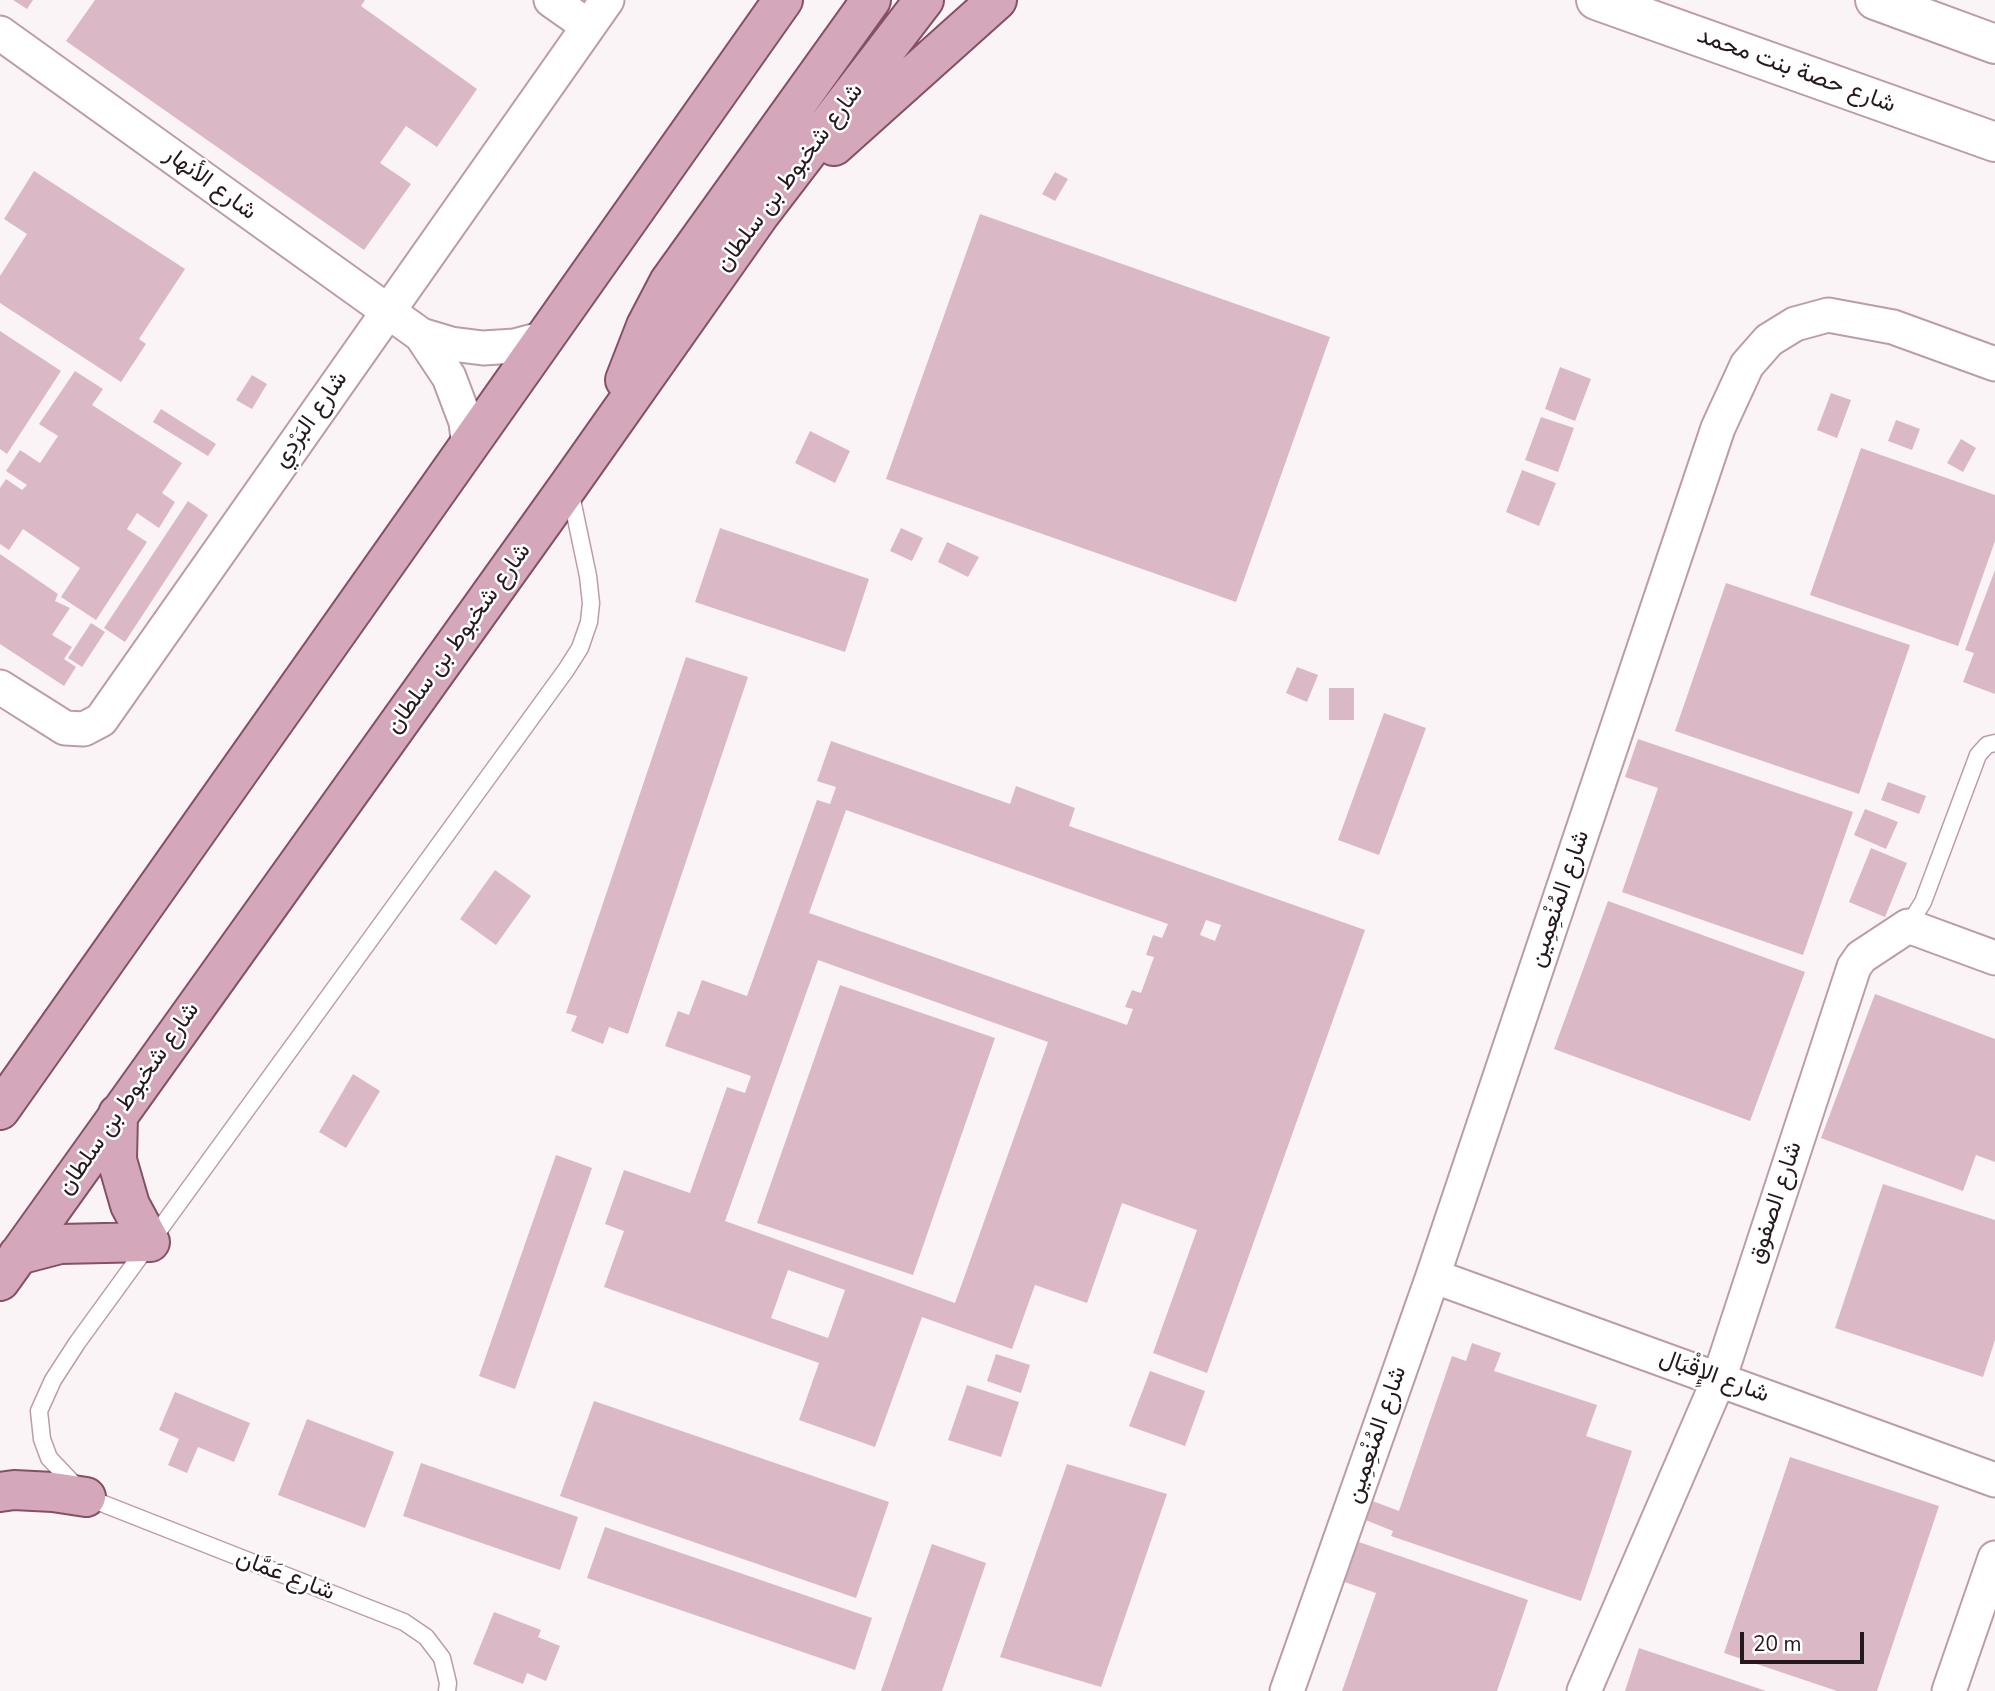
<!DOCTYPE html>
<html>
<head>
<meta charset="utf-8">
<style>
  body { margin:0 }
  #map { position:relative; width:1995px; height:1691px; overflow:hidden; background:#fbf4f6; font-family:"Nunito Sans",sans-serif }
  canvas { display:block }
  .scale { position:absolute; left:1740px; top:1632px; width:124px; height:32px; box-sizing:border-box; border:4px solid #26191e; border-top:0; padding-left:9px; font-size:21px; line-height:24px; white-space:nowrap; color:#26191e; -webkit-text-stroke:5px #fff; paint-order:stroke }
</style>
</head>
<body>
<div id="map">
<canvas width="1995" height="1691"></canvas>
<div class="scale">20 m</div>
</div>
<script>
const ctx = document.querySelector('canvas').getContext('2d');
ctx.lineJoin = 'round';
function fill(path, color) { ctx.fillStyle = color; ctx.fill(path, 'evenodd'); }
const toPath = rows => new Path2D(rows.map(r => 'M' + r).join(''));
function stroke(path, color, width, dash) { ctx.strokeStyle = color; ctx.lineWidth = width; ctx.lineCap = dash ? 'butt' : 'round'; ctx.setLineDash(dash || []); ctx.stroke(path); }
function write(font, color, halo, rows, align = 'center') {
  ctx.font = font + ' "Nunito Sans",Vazirmatn,sans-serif'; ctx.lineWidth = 5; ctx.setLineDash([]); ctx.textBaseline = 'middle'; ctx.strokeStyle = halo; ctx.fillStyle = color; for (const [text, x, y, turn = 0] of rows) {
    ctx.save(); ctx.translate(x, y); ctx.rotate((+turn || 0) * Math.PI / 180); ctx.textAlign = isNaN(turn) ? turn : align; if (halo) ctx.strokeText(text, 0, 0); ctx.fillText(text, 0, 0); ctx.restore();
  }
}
const building = toPath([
  [13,0,33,0,27,9],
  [95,0,365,0,361,6,477,89,437,147,406,126,380,163,411,184,364,250,66,41],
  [34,171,185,269,139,339,146,344,121,382,0,303,0,276,27,234,4,219],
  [1055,172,1068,179,1055,201,1042,194],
  [980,214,1330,337,1236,602,886,479],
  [0,331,61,371,7,454,0,449],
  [1560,367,1591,379,1575,421,1545,409],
  [75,371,103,389,92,405,182,463,162,493,175,502,159,528,137,513,127,529,147,542,96,620,61,597,80,568,23,529,9,550,0,544,0,488,6,479,22,490,27,485,6,471,20,450,40,463,58,436,39,424],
  [252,375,267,384,252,409,236,400],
  [1831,393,1851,400,1837,438,1817,430],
  [161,409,216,444,208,456,153,422],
  [1541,417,1574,428,1558,472,1525,460],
  [1896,420,1920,429,1912,450,1888,441],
  [810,431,850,451,835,483,795,463],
  [1961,439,1976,448,1963,472,1947,463],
  [1861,448,1995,495,1995,541,1958,646,1810,595],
  [1522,470,1556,483,1539,526,1506,512],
  [188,501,208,515,125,642,104,628],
  [720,528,869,579,845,652,695,602],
  [901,528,923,538,912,561,890,551],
  [947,542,979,557,968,577,938,562],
  [0,554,58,594,55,601,70,608,52,635,72,647,64,659,76,667,64,686,0,644],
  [1995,570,1995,694,1963,682,1974,653,1965,650],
  [1726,583,1910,645,1859,794,1675,731],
  [91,623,105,632,82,667,68,658],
  [686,657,748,677,628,1034,609,1027,603,1044,571,1031,577,1016,566,1013],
  [1297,667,1318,675,1307,702,1286,693],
  [1329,688,1354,688,1354,720,1329,720],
  [1384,713,1426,728,1379,855,1338,840],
  [1638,739,1853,812,1803,955,1622,892,1658,788,1625,777],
  [831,741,1010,804,1016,786,1075,808,1069,826,1365,930,1207,1373,1153,1353,1197,1230,1122,1203,1087,1303,1035,1285,1012,1349,922,1317,875,1447,799,1420,819,1363,604,1287,624,1231,605,1224,624,1170,690,1193,727,1087,745,1093,751,1076,665,1046,678,1011,689,1015,702,980,747,996,817,800,830,804,836,787,817,781],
  [846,810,1168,924,1162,938,1153,935,1146,955,1154,957,1141,993,1132,990,1125,1007,1133,1009,1127,1025,809,913],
  [1206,920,1221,925,1215,941,1200,935],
  [818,960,1048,1042,955,1303,725,1221],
  [788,1270,845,1290,828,1338,771,1318],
  [1888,782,1926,796,1919,814,1881,800],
  [1865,809,1898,822,1886,849,1854,835],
  [1871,848,1907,863,1885,917,1849,902],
  [495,870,531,896,496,945,460,919],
  [1608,901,1805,972,1750,1121,1554,1049],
  [840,985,995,1038,913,1275,757,1223],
  [1875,994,1995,1039,1995,1162,1976,1155,1963,1191,1821,1138],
  [353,1074,380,1091,346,1148,319,1132],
  [556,1155,592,1168,515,1389,479,1376],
  [1883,1184,1995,1220,1995,1340,1983,1377,1835,1328],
  [1472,1343,1501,1353,1494,1371,1597,1405,1586,1436,1632,1451,1581,1601,1391,1536,1393,1531,1363,1519,1370,1500,1399,1511,1452,1356,1466,1361],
  [996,1354,1030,1365,1021,1393,987,1381],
  [1150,1371,1205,1391,1185,1446,1129,1426],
  [967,1385,1019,1402,1001,1457,948,1440],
  [175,1392,250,1423,234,1462,198,1447,187,1473,168,1465,179,1439,159,1430],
  [594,1401,889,1502,856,1598,560,1496],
  [307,1419,394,1452,365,1528,278,1495],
  [1790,1457,1939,1506,1877,1691,1837,1691,1724,1653],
  [421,1463,578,1517,560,1570,403,1516],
  [1067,1464,1167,1494,1101,1687,1000,1657],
  [605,1527,872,1618,855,1670,587,1578],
  [1353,1540,1528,1600,1497,1691,1342,1691,1376,1593,1339,1580],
  [932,1544,986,1563,942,1691,881,1691],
  [494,1612,541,1630,538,1637,560,1646,546,1681,527,1673,523,1684,473,1664],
  [1639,1648,1766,1691,1625,1691]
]);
const service = toPath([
  [1908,926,1923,902,1978,755,1987,745,1995,743],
  [447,1691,448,1683,442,1658,426,1637,404,1622,86,1497,49,1458,42,1439,39,1411,53,1380,77,1343,566,670,580,648,589,622,591,603,588,576,570,490]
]);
const minor = toPath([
  [551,0,588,26],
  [0,33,421,335,451,344,483,348,515,346,545,338],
  [421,335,449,377,466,422,469,447],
  [0,687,65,728,84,729,101,720,607,0],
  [1433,1276,1995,1480],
  [1287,1691,1433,1276,1718,428,1747,365,1769,340,1795,324,1828,315,1893,327,1995,364],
  [1584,1691,1719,1379,1854,967,1861,957,1908,926,1995,958],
  [1949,1691,1995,1558]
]);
const secondary = toPath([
  [1596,0,1995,142],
  [1875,0,1995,44]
]);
const primary = toPath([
  [834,146,997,0],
  [625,380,646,326,669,282,871,0],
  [0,1110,783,0],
  [18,1255,60,1244,150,1242,130,1205,117,1160,118,1114],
  [0,1281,569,485,760,214,924,0],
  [0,1492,14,1490,53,1492,86,1497]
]);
const streetNames = [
  ["شارع حصة بنت محمد",1796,71,20],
  ["شارع شخبوط بن سلطان",790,178,-53],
  ["شارع الأنهار",210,184,36],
  ["شارع البَرْدِي",311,420,-55],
  ["شارع شخبوط بن سلطان",459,639,-54],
  ["شارع المُنْعِمِين",1560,899,-71],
  ["شارع شخبوط بن سلطان",129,1099,-55],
  ["شارع الصفوق",1776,1203,-72],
  ["شارع الإِقْبَال",1714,1377,20],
  ["شارع المُنْعِمِين",1377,1435,-71],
  ["شارع عَمَّان",285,1576,21]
];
fill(building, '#dab8c5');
stroke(service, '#bd9ca9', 19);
stroke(minor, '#bd9ca9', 37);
stroke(secondary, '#bd9ca9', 42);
stroke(primary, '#854f66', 42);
stroke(service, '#fff', 16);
stroke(minor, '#fff', 33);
stroke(secondary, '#fff', 38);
stroke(primary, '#d4a7ba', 38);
write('24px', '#26191e', '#fff', streetNames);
</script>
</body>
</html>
